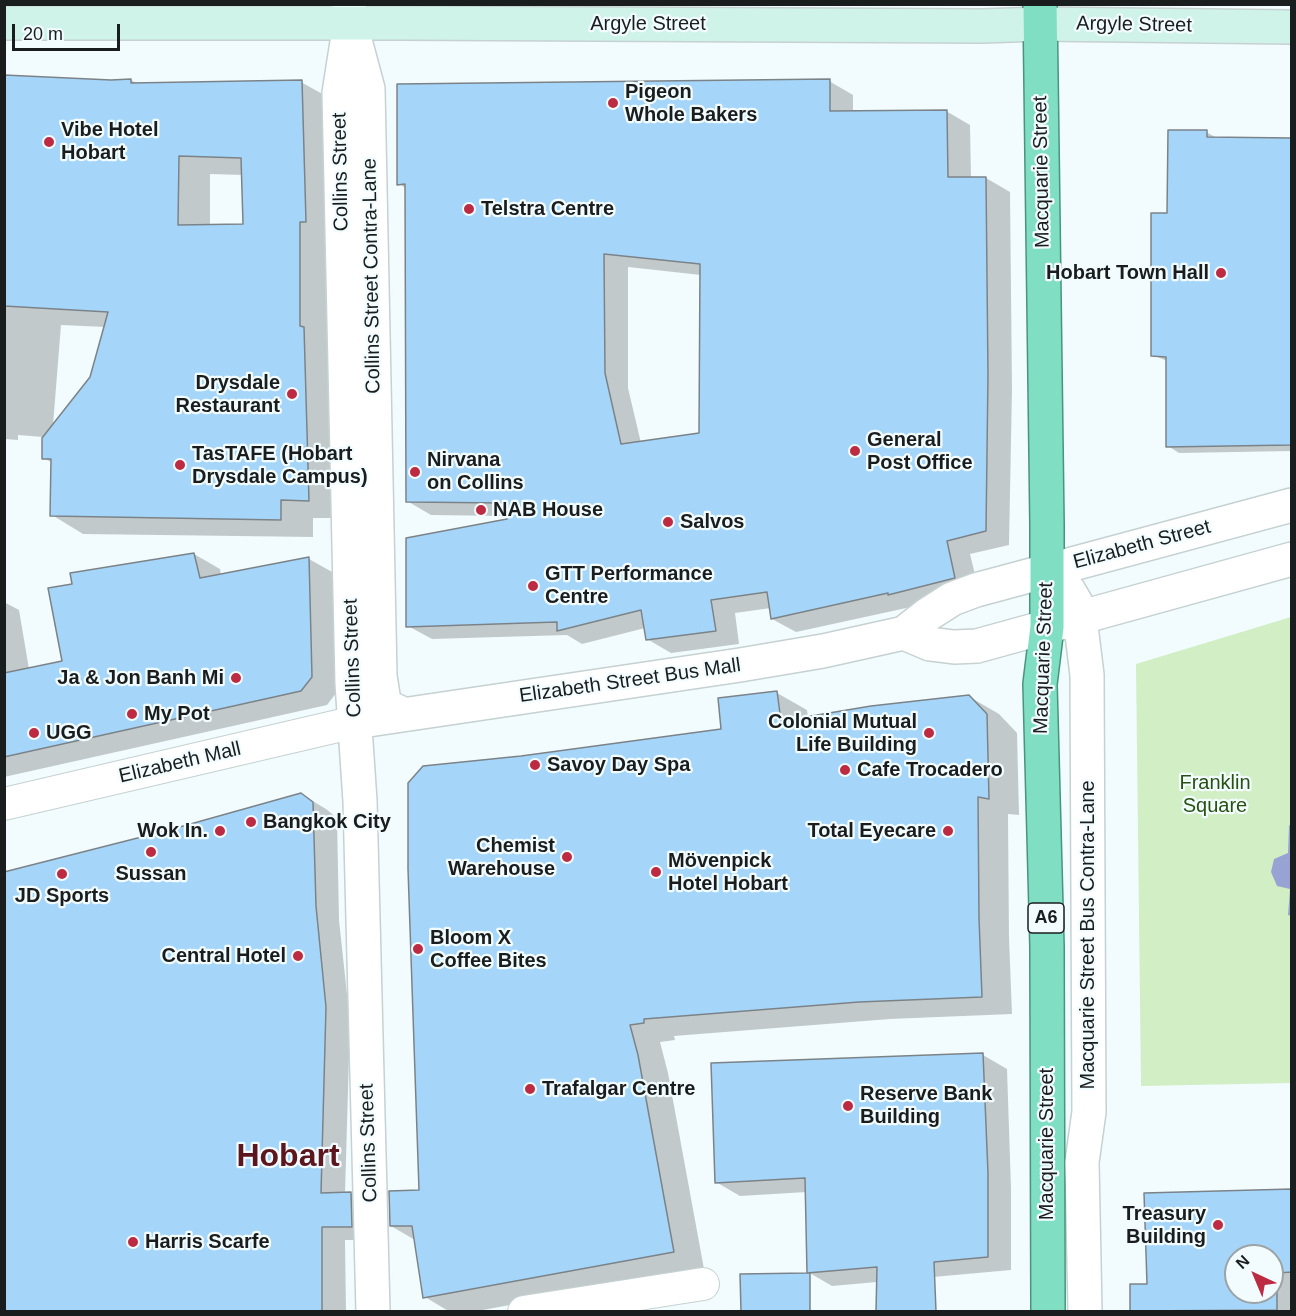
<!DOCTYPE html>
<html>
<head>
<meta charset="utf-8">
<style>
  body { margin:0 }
  #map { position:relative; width:1296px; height:1316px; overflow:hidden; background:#f2fcfe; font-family:Arial,sans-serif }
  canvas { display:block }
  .frame { position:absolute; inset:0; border:6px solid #1a1d1e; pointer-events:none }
  .north { position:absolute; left:1224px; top:1244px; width:60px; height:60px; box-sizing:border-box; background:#f2fcfe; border:2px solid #9ca3a4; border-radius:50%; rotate:316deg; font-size:16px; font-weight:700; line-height:24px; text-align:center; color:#1a1d1e }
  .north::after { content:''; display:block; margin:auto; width:21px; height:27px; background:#bc2b41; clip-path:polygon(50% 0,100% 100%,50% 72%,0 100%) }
  .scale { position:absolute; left:12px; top:24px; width:108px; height:27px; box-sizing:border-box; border:3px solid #1a1d1e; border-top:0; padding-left:8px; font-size:18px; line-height:21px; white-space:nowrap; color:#1a1d1e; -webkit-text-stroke:4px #f2fcfe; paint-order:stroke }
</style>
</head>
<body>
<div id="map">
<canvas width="1296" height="1316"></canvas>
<div class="frame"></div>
<div class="north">N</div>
<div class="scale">20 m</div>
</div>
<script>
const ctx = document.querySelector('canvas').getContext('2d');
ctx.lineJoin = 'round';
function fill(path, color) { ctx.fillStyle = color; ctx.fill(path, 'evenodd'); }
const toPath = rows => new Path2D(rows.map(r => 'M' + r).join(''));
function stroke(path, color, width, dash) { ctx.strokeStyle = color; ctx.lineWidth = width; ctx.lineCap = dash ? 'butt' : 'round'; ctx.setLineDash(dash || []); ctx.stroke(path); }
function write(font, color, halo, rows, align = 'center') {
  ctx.font = font + ' Arial,sans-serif'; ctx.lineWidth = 4.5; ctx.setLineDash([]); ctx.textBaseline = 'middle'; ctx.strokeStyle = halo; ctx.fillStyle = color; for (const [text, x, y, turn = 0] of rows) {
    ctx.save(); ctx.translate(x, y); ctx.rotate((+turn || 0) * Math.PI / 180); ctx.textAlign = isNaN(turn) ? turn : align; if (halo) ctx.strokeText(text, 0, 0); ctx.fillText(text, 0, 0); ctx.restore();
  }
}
const green = toPath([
  [1291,617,1291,1083,1141,1086,1136,664]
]);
const water = toPath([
  [1289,825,1292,826,1291,916,1288,915,1290,889,1277,886,1271,872,1274,859,1288,853]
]);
const shadow = toPath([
  [4,76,111,81,131,80,138,84,301,82,333,100,340,518,313,518,313,537,83,534,52,515,53,463,43,458,43,437,18,435,18,440,4,439],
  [210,174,243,175,244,226,210,226],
  [61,325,105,327,91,377,53,425],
  [829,81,853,95,853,112,946,111,970,125,971,178,986,178,1010,192,1012,389,1009,545,970,554,979,591,914,608,911,607,796,632,772,619,771,608,735,613,739,644,671,653,647,639,645,628,582,644,567,635,432,639,408,626,509,520,508,516,431,515,407,501,407,189,399,184],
  [628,267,701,275,700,434,641,443,628,388],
  [1206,132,1219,139,1292,139,1292,451,1179,453,1168,446,1167,361,1153,355,1169,215],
  [194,554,220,569,221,575,309,559,334,573,337,692,327,705,4,777,4,602,19,610,29,669,63,662,73,585],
  [777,693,807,710,808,718,968,696,999,714,1017,733,1019,815,1008,814,1009,937,1012,1014,890,1019,674,1036,675,1040,660,1042,668,1073,704,1269,472,1312,450,1312,425,1297,415,1240,391,1226,421,1191,521,758,723,731],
  [301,794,326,809,337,818,339,920,350,1022,345,1193,351,1193,375,1207,376,1240,345,1240,346,1312,4,1312,4,873,170,832],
  [983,1055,1007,1069,1011,1188,1011,1270,832,1286,808,1272,807,1192,740,1196,716,1182],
  [1292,1190,1292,1312,1132,1312,1131,1286,1148,1285],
  [1236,1256,1272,1256,1272,1292,1236,1292],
  [742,1275,797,1285,798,1312,742,1312]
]);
const building = toPath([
  [4,75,111,80,131,79,131,83,302,80,306,222,300,222,300,326,304,327,309,501,281,500,281,520,50,516,51,459,42,459,42,438,90,377,108,312,4,306,4,75],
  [179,156,241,158,243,224,178,225,179,156],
  [830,79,830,111,947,110,948,177,986,177,988,375,986,531,947,541,955,578,888,595,888,593,771,619,767,592,711,600,716,631,646,640,641,610,557,631,557,622,406,627,406,538,507,519,505,503,406,502,405,184,397,185,397,84,830,79],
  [604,254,700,264,699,433,621,444,605,373,604,254],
  [1168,130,1207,130,1207,137,1292,138,1292,445,1166,447,1166,357,1151,356,1151,213,1167,213,1168,130],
  [194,553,200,578,309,557,312,677,301,691,4,757,4,673,62,661,48,588,72,584,70,573,194,553],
  [777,691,781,721,871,706,969,695,987,714,989,799,978,797,979,918,982,997,859,1002,644,1019,644,1023,630,1025,638,1055,674,1252,423,1298,412,1226,390,1226,389,1191,419,1190,408,869,408,783,423,766,521,756,721,729,718,698,777,691],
  [301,793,313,802,316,906,326,1007,321,1193,351,1192,352,1227,322,1227,322,1311,4,1311,4,872,169,830,301,793],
  [983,1053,988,1173,988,1257,934,1262,936,1311,876,1311,877,1267,807,1273,810,1273,810,1311,741,1311,740,1274,807,1273,805,1178,715,1183,711,1063,983,1053],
  [1292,1189,1292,1272,1277,1273,1277,1310,1130,1311,1130,1284,1147,1284,1144,1193,1292,1189],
  [1236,1256,1272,1256,1272,1292,1236,1292,1236,1256]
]);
const pedestrian = toPath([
  [4,804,355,722],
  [524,1312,703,1284]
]);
const minor = toPath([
  [349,4,350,23,339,93,352,683,360,801,373,1312],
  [353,33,368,89,380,676,384,701,388,707,403,714],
  [1047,570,1059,579,1069,591,1076,603,1080,618,1087,675,1089,1112,1082,1162,1085,1312],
  [904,633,930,644,954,647,977,646,1292,559],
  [355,722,740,665,823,651,904,633,927,615,952,599,976,590,1292,505]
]);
const secondary = toPath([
  [4,23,400,23,982,26,1040,24,1292,27]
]);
const trunk = toPath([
  [1040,4,1047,525,1047,627,1040,684,1047,947,1048,1312]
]);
const markers = [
  [613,103,6,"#bc2b41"],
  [49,142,6,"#bc2b41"],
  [469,209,6,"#bc2b41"],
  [1221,273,6,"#bc2b41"],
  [292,394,6,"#bc2b41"],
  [855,451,6,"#bc2b41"],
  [180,465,6,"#bc2b41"],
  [415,472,6,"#bc2b41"],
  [481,510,6,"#bc2b41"],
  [668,522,6,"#bc2b41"],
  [533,586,6,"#bc2b41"],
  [236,678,6,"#bc2b41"],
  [132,714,6,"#bc2b41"],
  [34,733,6,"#bc2b41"],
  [929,733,6,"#bc2b41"],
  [535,765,6,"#bc2b41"],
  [845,770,6,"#bc2b41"],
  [251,822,6,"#bc2b41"],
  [220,831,6,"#bc2b41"],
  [948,831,6,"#bc2b41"],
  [151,852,6,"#bc2b41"],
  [567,857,6,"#bc2b41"],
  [656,872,6,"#bc2b41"],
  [62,874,6,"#bc2b41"],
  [418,949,6,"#bc2b41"],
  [298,956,6,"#bc2b41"],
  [530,1089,6,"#bc2b41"],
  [848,1106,6,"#bc2b41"],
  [1218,1225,6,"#bc2b41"],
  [133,1242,6,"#bc2b41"]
];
const shields = [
  [1046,918,36]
];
const shieldNames = [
  ["A6",1046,918]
];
const streetNames = [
  ["Argyle Street",648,24],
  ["Argyle Street",1134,25,1],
  ["Collins Street",341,172,-91],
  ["Macquarie Street",1042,172,-91],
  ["Collins Street Contra-Lane",372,276,-91],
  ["Elizabeth Street",1142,545,-15],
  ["Collins Street",353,658,-92],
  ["Macquarie Street",1044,658,-88],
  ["Elizabeth Street Bus Mall",630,681,-8],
  ["Elizabeth Mall",180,763,-13],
  ["Macquarie Street Bus Contra-Lane",1088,935,-90],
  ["Collins Street",369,1143,-92],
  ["Macquarie Street",1047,1144,-90]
];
const poiNames = [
  ["Pigeon",625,92],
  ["Whole Bakers",625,115],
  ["Vibe Hotel",61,130],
  ["Hobart",61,153],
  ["Telstra Centre",481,209],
  ["Hobart Town Hall",1209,273,"right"],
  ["Drysdale",280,383,"right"],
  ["Restaurant",280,406,"right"],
  ["General",867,440],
  ["Post Office",867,463],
  ["TasTAFE (Hobart",192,454],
  ["Drysdale Campus)",192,477],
  ["Nirvana",427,460],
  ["on Collins",427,483],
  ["NAB House",493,510],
  ["Salvos",680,522],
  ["GTT Performance",545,574],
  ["Centre",545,597],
  ["Ja & Jon Banh Mi",224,678,"right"],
  ["My Pot",144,714],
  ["Colonial Mutual",917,722,"right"],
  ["Life Building",917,745,"right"],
  ["UGG",46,733],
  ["Savoy Day Spa",547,765],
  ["Cafe Trocadero",857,770],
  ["Bangkok City",263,822],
  ["Wok In.",208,831,"right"],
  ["Total Eyecare",936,831,"right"],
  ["Chemist",555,846,"right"],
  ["Warehouse",555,869,"right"],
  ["Mövenpick",668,861],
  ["Hotel Hobart",668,884],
  ["Sussan",151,874,"center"],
  ["JD Sports",62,896,"center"],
  ["Bloom X",430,938],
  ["Coffee Bites",430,961],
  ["Central Hotel",286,956,"right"],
  ["Trafalgar Centre",542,1089],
  ["Reserve Bank",860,1094],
  ["Building",860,1117],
  ["Treasury",1206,1214,"right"],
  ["Building",1206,1237,"right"],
  ["Harris Scarfe",145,1242]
];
const parkNames = [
  ["Franklin",1215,783],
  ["Square",1215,806]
];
const townNames = [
  ["Hobart",288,1157]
];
fill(green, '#d1eec5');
fill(water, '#98a3d4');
fill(shadow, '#0003');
fill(building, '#a5d6fa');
stroke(building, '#7c8388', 1.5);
stroke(pedestrian, '#c6d1d2', 34);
stroke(minor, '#c6d1d2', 36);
stroke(secondary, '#c6d1d2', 36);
stroke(trunk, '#48957f', 36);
stroke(pedestrian, '#fff', 32);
stroke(minor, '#fff', 33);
stroke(secondary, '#cff3e8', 33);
stroke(trunk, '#80dec2', 33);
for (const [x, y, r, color] of markers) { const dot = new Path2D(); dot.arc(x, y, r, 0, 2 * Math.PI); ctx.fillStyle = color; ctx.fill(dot); stroke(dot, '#f2fcfe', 2); }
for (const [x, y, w] of shields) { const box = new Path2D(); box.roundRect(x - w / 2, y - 15, w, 30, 4.5); ctx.fillStyle = '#f2fcfe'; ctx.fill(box); stroke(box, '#1a1d1e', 1.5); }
write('bold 18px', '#1a1d1e', null, shieldNames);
write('20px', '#1a1d1e', '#f2fcfe', streetNames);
write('bold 20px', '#1a1d1e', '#f2fcfe', poiNames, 'left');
write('20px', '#295112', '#f2fcfe', parkNames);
write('bold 32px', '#5b161e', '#f2fcfe', townNames);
</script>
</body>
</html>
